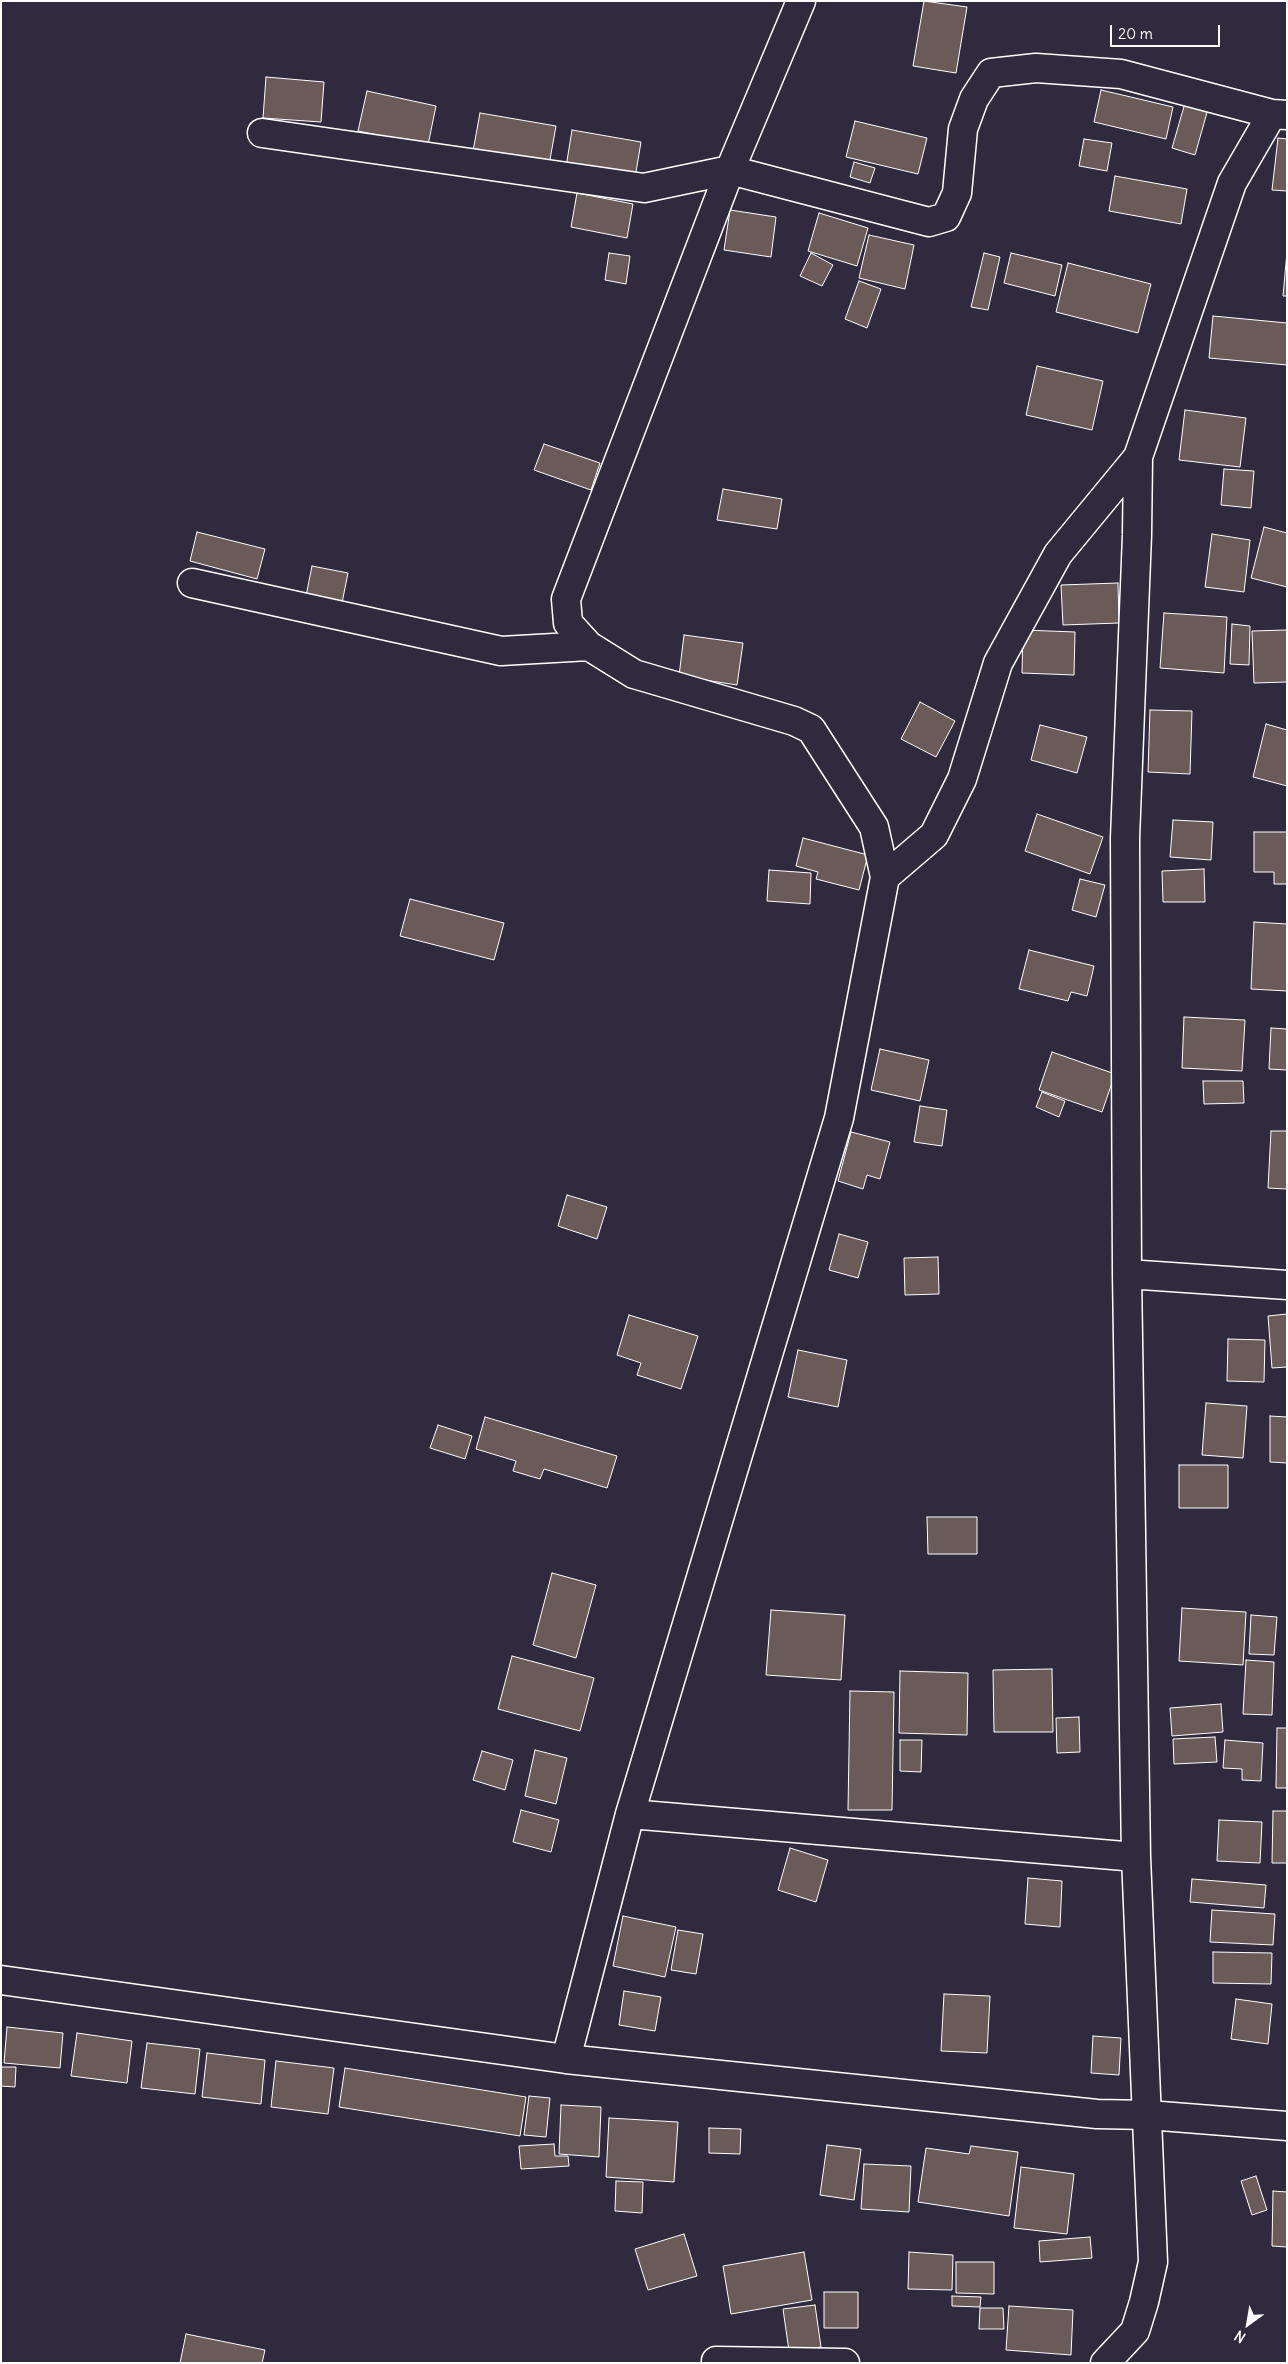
<!DOCTYPE html>
<html>
<head>
<meta charset="utf-8">
<style>
  body { margin:0 }
  #map { position:relative; width:1288px; height:2364px; overflow:hidden; background:#2f2a3d; font-family:Delius,sans-serif }
  canvas { display:block }
  .frame { position:absolute; inset:0; border:2px solid #fff; pointer-events:none }
  .north { position:absolute; left:1223px; top:2299px; width:50px; height:50px; -webkit-text-stroke:4px #2f2a3d; paint-order:stroke; rotate:212deg; font-size:14px; font-weight:700; line-height:20px; text-align:center; color:#fff }
  .north::after { content:''; display:block; margin:auto; width:18px; height:22px; background:#fff; clip-path:polygon(50% 0,100% 100%,50% 72%,0 100%) }
  .scale { position:absolute; left:1110px; top:25px; width:110px; height:22px; box-sizing:border-box; border:2px solid #fff; border-top:0; padding-left:6px; font-size:15px; line-height:18px; white-space:nowrap; color:#fff; -webkit-text-stroke:4px #2f2a3d; paint-order:stroke }
</style>
</head>
<body>
<div id="map">
<canvas width="1288" height="2364"></canvas>
<div class="frame"></div>
<div class="north">N</div>
<div class="scale">20 m</div>
</div>
<script>
const ctx = document.querySelector('canvas').getContext('2d');
ctx.lineJoin = 'round';
function fill(path, color) { ctx.fillStyle = color; ctx.fill(path, 'evenodd'); }
const toPath = rows => new Path2D(rows.map(r => 'M' + r).join(''));
function stroke(path, color, width, dash) { ctx.strokeStyle = color; ctx.lineWidth = width; ctx.lineCap = dash ? 'butt' : 'round'; ctx.setLineDash(dash || []); ctx.stroke(path); }
const building = toPath([
  [924,1,967,7,956,73,913,66,924,1],
  [266,77,324,82,321,122,263,118,266,77],
  [1101,90,1173,107,1166,139,1094,122,1101,90],
  [367,91,436,106,428,145,358,131,367,91],
  [1185,103,1208,109,1195,155,1172,148,1185,103],
  [480,113,556,126,549,165,473,151,480,113],
  [855,121,927,138,918,174,846,157,855,121],
  [572,130,641,142,635,178,566,167,572,130],
  [1278,138,1287,139,1287,191,1272,190,1278,138],
  [1084,139,1112,143,1107,171,1079,166,1084,139],
  [854,162,875,168,870,183,850,177,854,162],
  [1115,176,1187,189,1181,224,1109,211,1115,176],
  [577,193,633,204,627,238,571,227,577,193],
  [730,210,776,217,771,257,724,250,730,210],
  [819,213,868,228,857,266,808,251,819,213],
  [869,235,914,245,905,289,859,278,869,235],
  [1287,252,1287,296,1283,296,1287,252],
  [609,253,630,256,626,284,605,280,609,253],
  [811,253,833,265,822,286,800,276,811,253],
  [984,253,1000,257,988,310,971,307,984,253],
  [1011,253,1062,265,1055,296,1004,283,1011,253],
  [1068,263,1151,284,1138,333,1056,312,1068,263],
  [859,281,881,289,867,328,845,319,859,281],
  [1213,316,1287,323,1287,365,1209,358,1213,316],
  [1037,366,1103,381,1092,430,1026,415,1037,366],
  [1185,410,1246,418,1240,467,1179,460,1185,410],
  [544,444,600,463,591,490,534,470,544,444],
  [1224,469,1254,471,1251,508,1221,505,1224,469],
  [723,489,782,499,777,529,717,520,723,489],
  [1264,527,1287,533,1287,587,1251,578,1264,527],
  [197,532,265,549,257,579,190,561,197,532],
  [1212,534,1250,540,1244,592,1205,587,1212,534],
  [312,566,348,573,342,603,306,596,312,566],
  [1118,583,1119,623,1063,625,1061,585,1118,583],
  [1164,613,1227,617,1224,673,1160,668,1164,613],
  [1232,624,1250,626,1249,665,1230,664,1232,624],
  [1023,630,1075,632,1074,675,1022,673,1023,630],
  [1287,630,1287,682,1254,683,1252,631,1287,630],
  [684,635,743,643,737,685,679,676,684,635],
  [920,702,955,721,936,757,901,739,920,702],
  [1150,710,1192,711,1190,774,1148,772,1150,710],
  [1266,724,1287,730,1287,786,1253,777,1266,724],
  [1040,725,1087,737,1077,773,1031,760,1040,725],
  [1037,814,1103,837,1090,874,1025,851,1037,814],
  [1173,820,1213,822,1211,860,1170,857,1173,820],
  [1254,832,1287,832,1287,884,1274,884,1274,872,1254,872,1254,832],
  [803,838,868,855,859,890,816,879,818,872,796,866,803,838],
  [1204,869,1205,902,1163,902,1162,871,1204,869],
  [769,870,811,873,810,904,767,901,769,870],
  [1080,879,1105,885,1096,917,1072,910,1080,879],
  [410,899,504,923,494,960,400,936,410,899],
  [1254,922,1287,924,1287,991,1251,989,1254,922],
  [1029,950,1094,966,1087,996,1071,992,1068,1001,1019,989,1029,950],
  [1184,1017,1245,1020,1242,1071,1182,1068,1184,1017],
  [1271,1028,1287,1029,1287,1070,1269,1069,1271,1028],
  [880,1049,929,1060,920,1101,871,1090,880,1049],
  [1052,1052,1115,1074,1102,1112,1039,1090,1052,1052],
  [1203,1081,1243,1081,1244,1103,1204,1104,1203,1081],
  [1042,1092,1065,1101,1059,1117,1036,1107,1042,1092],
  [920,1106,947,1110,942,1146,914,1142,920,1106],
  [1271,1131,1287,1131,1287,1189,1268,1188,1271,1131],
  [851,1132,890,1142,880,1179,867,1175,863,1189,838,1181,851,1132],
  [567,1195,607,1207,597,1239,558,1226,567,1195],
  [839,1234,868,1242,858,1278,829,1270,839,1234],
  [938,1257,939,1294,905,1295,904,1258,938,1257],
  [1287,1314,1287,1367,1272,1368,1268,1316,1287,1314],
  [629,1315,698,1336,681,1389,637,1375,641,1363,617,1355,629,1315],
  [1228,1339,1265,1340,1264,1382,1227,1381,1228,1339],
  [798,1350,847,1360,838,1407,788,1397,798,1350],
  [1206,1403,1247,1406,1243,1458,1202,1455,1206,1403],
  [1270,1416,1287,1417,1287,1463,1270,1462,1270,1416],
  [485,1417,617,1456,607,1488,544,1469,540,1479,513,1471,516,1461,476,1449,485,1417],
  [438,1425,472,1436,465,1459,430,1448,438,1425],
  [1179,1465,1228,1465,1228,1508,1179,1508,1179,1465],
  [927,1517,977,1517,977,1554,928,1554,927,1517],
  [552,1573,596,1585,576,1658,533,1645,552,1573],
  [1182,1608,1246,1612,1243,1665,1179,1661,1182,1608],
  [771,1610,845,1615,841,1680,766,1675,771,1610],
  [1251,1615,1277,1617,1274,1655,1249,1654,1251,1615],
  [512,1656,594,1678,580,1731,498,1709,512,1656],
  [1246,1660,1274,1662,1272,1715,1243,1714,1246,1660],
  [1052,1669,1053,1732,994,1732,993,1670,1052,1669],
  [900,1671,968,1673,967,1735,899,1733,900,1671],
  [850,1691,894,1692,892,1810,848,1810,850,1691],
  [1221,1704,1223,1732,1172,1736,1170,1708,1221,1704],
  [1079,1717,1080,1752,1057,1753,1056,1718,1079,1717],
  [1277,1728,1287,1728,1287,1788,1276,1788,1277,1728],
  [1215,1737,1217,1762,1174,1764,1173,1739,1215,1737],
  [900,1740,922,1740,921,1772,900,1771,900,1740],
  [1225,1740,1263,1743,1261,1781,1242,1780,1242,1769,1223,1768,1225,1740],
  [535,1750,567,1758,556,1804,525,1796,535,1750],
  [482,1751,513,1760,505,1790,473,1780,482,1751],
  [521,1810,559,1820,551,1852,513,1842,521,1810],
  [1273,1811,1287,1811,1287,1863,1272,1863,1273,1811],
  [1219,1820,1262,1822,1260,1863,1217,1861,1219,1820],
  [790,1848,828,1860,816,1902,778,1890,790,1848],
  [1028,1878,1062,1881,1060,1927,1025,1924,1028,1878],
  [1192,1879,1266,1885,1264,1908,1190,1902,1192,1879],
  [1212,1910,1275,1914,1273,1945,1210,1942,1212,1910],
  [623,1916,676,1927,665,1977,613,1966,623,1916],
  [678,1930,703,1934,696,1974,671,1970,678,1930],
  [1213,1952,1272,1953,1271,1984,1213,1983,1213,1952],
  [624,1991,661,1997,655,2031,619,2025,624,1991],
  [944,1994,990,1996,987,2053,941,2051,944,1994],
  [1236,1999,1272,2004,1268,2044,1231,2039,1236,1999],
  [7,2027,63,2033,60,2068,4,2063,7,2027],
  [77,2033,132,2041,127,2083,71,2076,77,2033],
  [1093,2036,1121,2038,1119,2075,1091,2073,1093,2036],
  [147,2043,200,2049,195,2094,141,2088,147,2043],
  [207,2053,265,2060,261,2104,202,2097,207,2053],
  [276,2061,334,2068,328,2114,271,2107,276,2061],
  [1,2067,16,2067,15,2087,1,2086,1,2067],
  [345,2068,526,2097,520,2136,339,2107,345,2068],
  [529,2096,550,2098,546,2137,524,2135,529,2096],
  [561,2105,601,2107,599,2157,559,2154,561,2105],
  [609,2118,678,2122,674,2182,606,2177,609,2118],
  [709,2128,741,2129,740,2154,709,2153,709,2128],
  [554,2144,555,2156,568,2156,569,2166,521,2169,519,2146,554,2144],
  [827,2145,861,2149,854,2200,820,2195,827,2145],
  [971,2146,1018,2152,1009,2216,918,2202,926,2148,969,2154,971,2146],
  [864,2164,911,2166,909,2212,861,2209,864,2164],
  [1021,2167,1074,2174,1067,2234,1014,2228,1021,2167],
  [1256,2176,1267,2210,1252,2215,1241,2181,1256,2176],
  [616,2181,643,2182,642,2213,615,2211,616,2181],
  [1273,2191,1287,2192,1287,2247,1272,2246,1273,2191],
  [684,2234,697,2276,648,2290,635,2249,684,2234],
  [1090,2237,1092,2258,1040,2262,1039,2241,1090,2237],
  [804,2252,812,2300,731,2314,723,2266,804,2252],
  [909,2252,953,2255,952,2290,908,2289,909,2252],
  [956,2262,994,2262,994,2294,956,2293,956,2262],
  [824,2292,858,2292,858,2328,824,2328,824,2292],
  [952,2296,981,2297,980,2307,952,2306,952,2296],
  [815,2305,821,2347,789,2351,783,2309,815,2305],
  [1009,2306,1073,2310,1071,2355,1006,2350,1009,2306],
  [980,2308,1003,2308,1004,2329,979,2329,980,2308],
  [186,2334,265,2350,262,2363,180,2363,186,2334]
]);
const minor = toPath([
  [801,1,730,170,566,599,568,623,589,646,634,674,794,721,811,729,874,827,885,877],
  [262,133,644,188,730,170,929,222,946,217,957,193,963,129,974,99,991,73,1036,68,1121,74,1272,114,1287,115],
  [192,583,501,651,589,646],
  [1127,1274,1287,1285],
  [630,1814,1136,1857,1153,2262,1144,2302,1135,2331,1105,2363],
  [1136,1857,1127,1274,1125,838,1137,535,1138,457,1232,183,1272,114],
  [1,1980,566,2059,1097,2114,1148,2115,1287,2126],
  [566,2059,630,1814,839,1118,885,877,934,835,962,779,998,663,1058,554,1138,457],
  [716,2361,845,2363]
]);
fill(building, '#6a5a58');
stroke(building, '#fff', 1);
stroke(minor, '#fff', 31);
stroke(minor, '#2f2a3d', 28);
</script>
</body>
</html>
